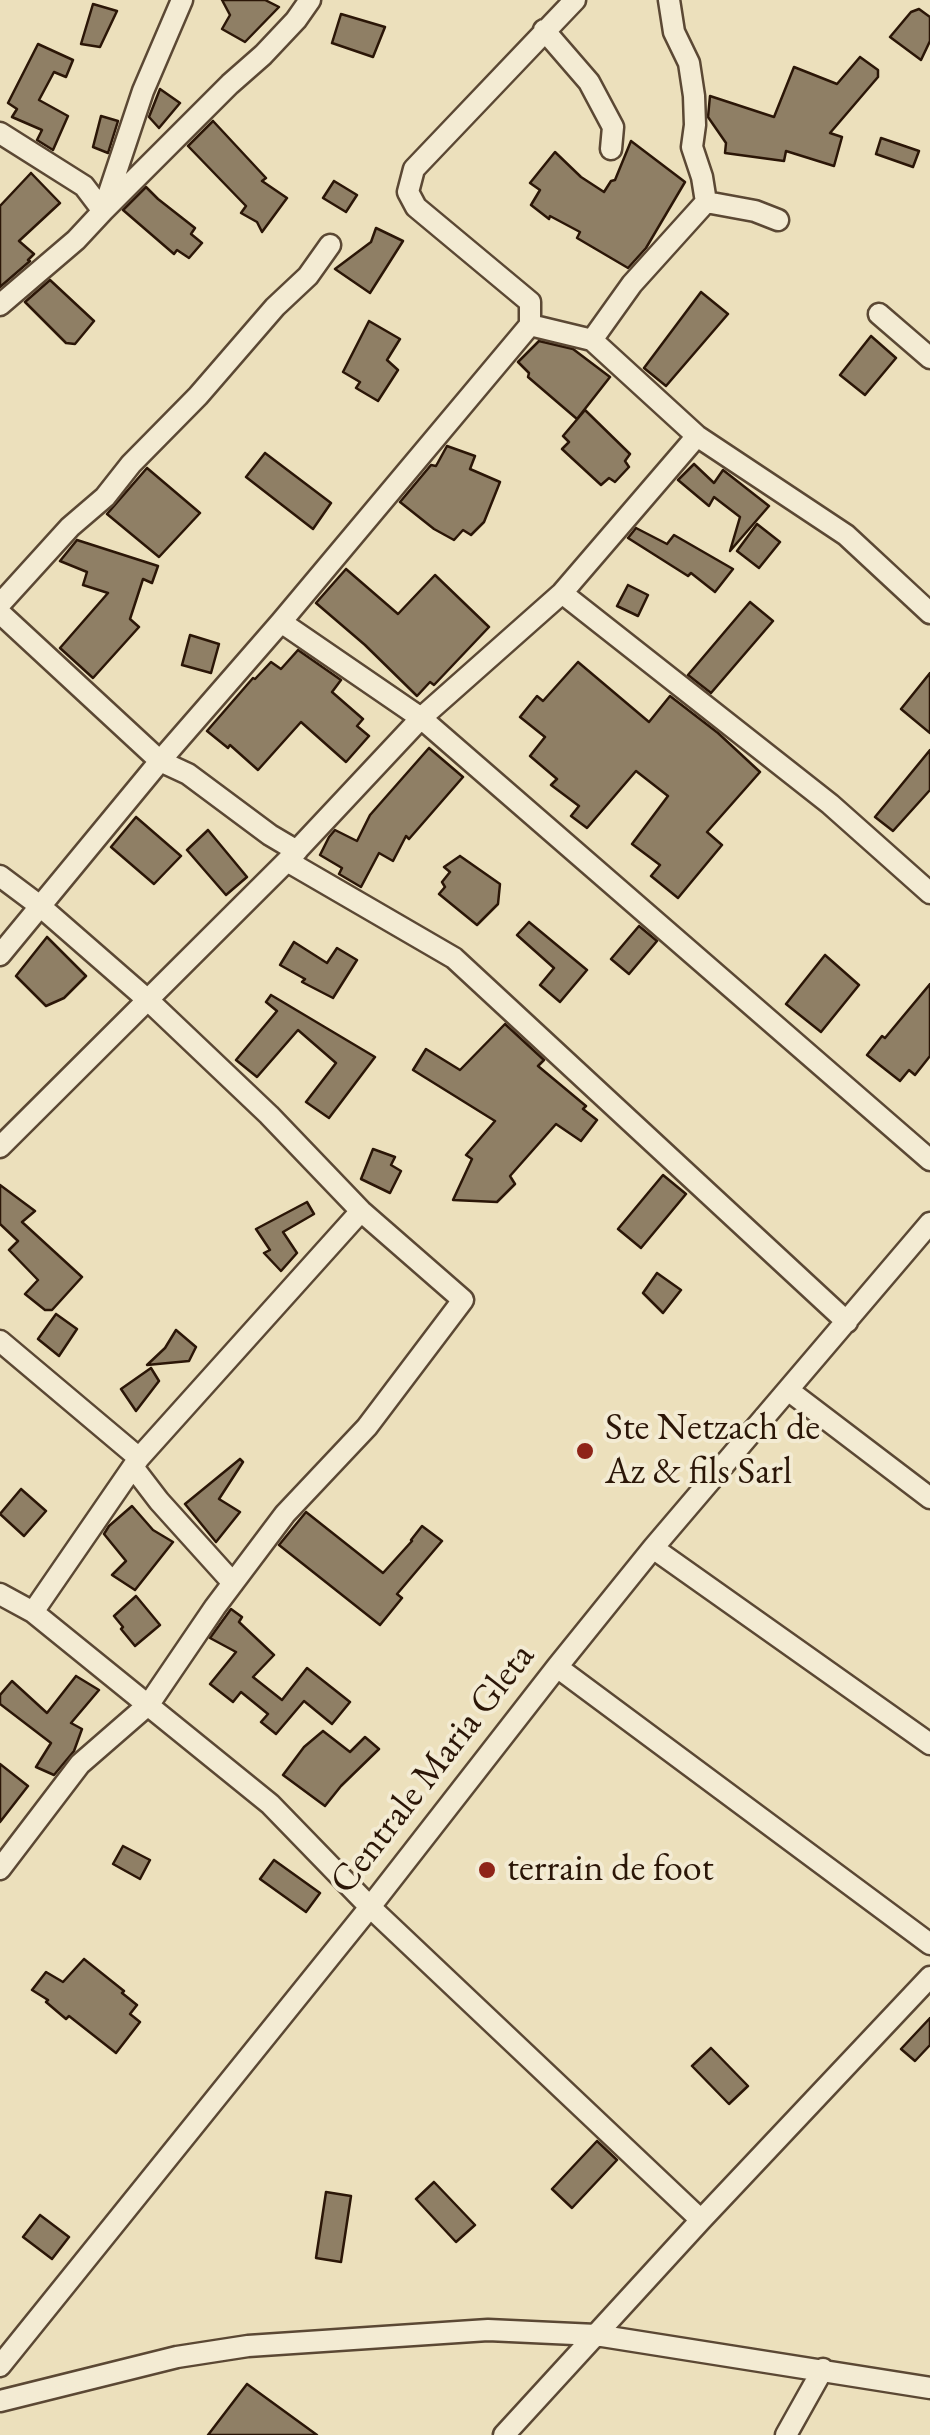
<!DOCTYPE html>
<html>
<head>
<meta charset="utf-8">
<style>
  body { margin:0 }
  canvas { display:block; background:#ece0bc }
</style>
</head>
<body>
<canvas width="930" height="2435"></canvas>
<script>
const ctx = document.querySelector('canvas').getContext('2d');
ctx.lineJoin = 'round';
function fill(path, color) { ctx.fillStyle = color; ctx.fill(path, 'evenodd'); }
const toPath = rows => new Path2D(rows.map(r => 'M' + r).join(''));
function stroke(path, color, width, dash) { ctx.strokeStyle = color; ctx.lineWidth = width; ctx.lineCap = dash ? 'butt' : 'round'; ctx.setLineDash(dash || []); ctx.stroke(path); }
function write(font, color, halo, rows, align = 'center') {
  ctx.font = font + ' "EB Garamond",serif'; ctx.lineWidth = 8; ctx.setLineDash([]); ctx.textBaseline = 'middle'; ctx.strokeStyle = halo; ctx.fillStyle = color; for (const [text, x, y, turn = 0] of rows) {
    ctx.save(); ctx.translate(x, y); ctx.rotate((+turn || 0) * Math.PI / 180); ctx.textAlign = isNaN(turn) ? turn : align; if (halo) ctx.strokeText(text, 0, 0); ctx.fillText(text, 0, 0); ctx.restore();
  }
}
const building = toPath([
  [222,0,265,0,279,7,245,42,222,29,230,15,222,0],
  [93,4,117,11,100,47,81,44,93,4],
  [919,9,930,17,930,41,921,60,890,37,911,12,919,9],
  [341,14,385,27,373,57,332,43,341,14],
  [38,44,73,60,66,77,54,72,39,100,68,116,53,150,37,140,42,130,12,117,17,109,8,103,38,44],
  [860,57,878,70,878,77,830,133,842,137,834,166,786,151,784,161,725,153,726,143,708,117,710,96,774,117,794,67,837,84,860,57],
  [160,89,180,103,159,128,149,117,160,89],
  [101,116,118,121,108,153,93,147,101,116],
  [213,121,266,178,262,181,287,198,262,232,257,222,241,213,246,206,188,146,213,121],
  [881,138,919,151,913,167,876,154,881,138],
  [631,141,685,182,646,248,628,268,577,238,580,232,550,216,549,219,531,205,540,190,530,183,555,152,581,177,604,192,611,181,615,180,631,141],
  [31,173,60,203,19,241,34,254,28,260,30,261,0,287,0,206,31,173],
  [334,181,357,195,346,212,323,198,334,181],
  [146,187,158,199,195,228,191,234,202,243,189,258,177,250,174,254,123,210,146,187],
  [376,228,403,241,370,293,335,269,371,242,376,228],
  [50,280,94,321,75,344,66,343,25,302,50,280],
  [701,292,728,314,666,386,644,368,701,292],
  [369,321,400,339,387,360,398,370,378,401,356,388,360,382,343,372,369,321],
  [871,336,896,358,865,395,840,375,871,336],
  [539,341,573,349,610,377,577,419,528,377,529,373,518,362,539,341],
  [585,410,630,454,625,461,629,467,615,482,609,478,601,485,562,449,569,442,563,436,585,410],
  [447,446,475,456,470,469,500,482,484,522,471,535,463,530,454,540,434,529,400,502,431,465,436,466,447,446],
  [265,453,331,503,313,529,246,477,265,453],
  [694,464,714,483,723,470,769,506,730,551,740,517,714,497,709,506,678,480,694,464],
  [147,468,200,513,159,557,107,514,147,468],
  [757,524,780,542,759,568,737,551,757,524],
  [636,528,667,544,674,535,733,569,715,592,691,573,688,576,628,538,636,528],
  [77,540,158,566,152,583,143,579,130,619,139,627,93,678,60,648,108,593,83,585,87,572,60,561,77,540],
  [346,569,398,614,435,575,489,627,434,685,430,682,417,696,365,645,316,603,346,569],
  [628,585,648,595,638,616,617,606,628,585],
  [750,602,773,621,711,693,688,675,750,602],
  [190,635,219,644,211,673,182,665,190,635],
  [298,650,341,680,332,692,363,719,357,726,369,736,346,762,301,722,258,770,230,745,228,748,207,731,253,678,255,679,271,662,281,669,298,650],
  [578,662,649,722,670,696,718,733,760,772,707,832,722,845,678,898,651,876,660,865,632,844,668,796,636,771,587,828,571,816,579,806,551,785,557,779,530,756,545,737,520,717,537,696,543,701,578,662],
  [930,673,930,733,901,709,930,673],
  [429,748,463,777,409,839,406,836,393,861,379,853,361,887,339,874,342,868,320,855,329,837,335,830,357,841,370,815,429,748],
  [930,750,930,790,893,831,875,817,930,750],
  [136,817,181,856,154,884,111,847,136,817],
  [208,830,247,877,226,895,187,850,208,830],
  [460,856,500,884,498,904,477,925,439,894,445,887,442,882,450,872,444,867,460,856],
  [529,922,587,970,560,1002,540,985,554,968,517,935,529,922],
  [639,926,657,941,629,974,611,959,639,926],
  [47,937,86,976,64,998,46,1006,16,976,47,937],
  [294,942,327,963,337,948,357,960,333,998,302,982,305,979,280,965,294,942],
  [825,955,859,985,821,1032,786,1004,825,955],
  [930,984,930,1056,915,1075,909,1070,900,1081,867,1055,882,1036,885,1038,930,984],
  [271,995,375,1057,329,1118,306,1102,336,1063,298,1030,257,1077,236,1060,277,1011,266,1002,271,995],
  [505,1024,544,1060,538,1066,586,1106,583,1109,597,1120,581,1141,556,1124,510,1176,515,1184,497,1202,453,1200,472,1159,466,1155,495,1121,413,1070,426,1049,460,1070,505,1024],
  [373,1149,395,1157,391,1165,401,1171,390,1193,361,1179,373,1149],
  [663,1175,686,1194,641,1248,618,1229,663,1175],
  [0,1185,35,1211,22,1222,82,1277,52,1310,45,1310,25,1294,38,1280,9,1250,18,1241,0,1224,0,1185],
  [307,1202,314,1214,283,1232,297,1253,281,1271,264,1253,270,1250,256,1229,307,1202],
  [657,1273,681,1290,663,1313,643,1293,657,1273],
  [56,1314,77,1329,59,1356,38,1339,56,1314],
  [176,1330,196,1347,189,1361,147,1365,165,1348,176,1330],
  [151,1368,159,1381,136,1411,121,1389,151,1368],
  [240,1459,243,1462,219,1499,240,1512,216,1542,185,1504,240,1459],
  [21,1489,46,1511,24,1536,0,1514,21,1489],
  [132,1506,153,1530,173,1542,135,1590,112,1575,126,1561,104,1534,109,1526,132,1506],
  [306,1512,383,1573,412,1541,411,1540,422,1526,442,1541,397,1594,402,1598,380,1625,279,1545,306,1512],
  [136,1596,160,1625,135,1646,121,1629,123,1627,114,1616,136,1596],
  [231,1609,242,1617,239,1622,274,1655,253,1677,282,1700,307,1668,350,1702,332,1724,304,1701,276,1734,261,1722,268,1714,241,1692,233,1702,210,1684,236,1652,210,1638,231,1609],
  [76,1676,99,1690,71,1723,82,1729,74,1751,54,1775,36,1767,51,1743,0,1704,0,1695,12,1681,47,1713,76,1676],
  [323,1731,350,1752,365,1737,379,1749,341,1786,325,1806,283,1775,304,1747,323,1731],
  [0,1764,28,1786,0,1822,0,1764],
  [123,1846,150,1860,140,1879,113,1864,123,1846],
  [274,1860,320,1893,306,1912,260,1879,274,1860],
  [84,1959,124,1991,122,1993,137,2005,130,2014,140,2022,116,2053,69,2016,66,2019,46,2002,48,2000,32,1990,46,1972,63,1982,84,1959],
  [930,2018,930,2045,915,2061,901,2049,930,2018],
  [711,2048,748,2086,729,2104,692,2066,711,2048],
  [597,2141,617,2160,572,2208,552,2189,597,2141],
  [434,2182,475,2225,456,2242,416,2199,434,2182],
  [326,2192,351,2196,341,2262,316,2258,326,2192],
  [40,2215,69,2237,52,2259,23,2237,40,2215],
  [247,2384,317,2435,208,2435,247,2384]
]);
const minor = toPath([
  [669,0,674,32,689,63,694,96,695,125,692,147,702,177,706,202],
  [544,30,589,82,613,127,611,149],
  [0,133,84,186,103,211,230,84,263,55,296,20,310,0],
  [706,202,755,211,778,220],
  [0,305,76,240,103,211,143,91,182,0],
  [879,314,930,358],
  [530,325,592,340,697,436,846,535,930,613],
  [592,340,632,284,706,202],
  [562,593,830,804,930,893],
  [0,604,70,527,105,497,131,464,198,396,275,307,308,276,330,245],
  [0,613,160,761,188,774,270,835,297,851],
  [281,622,421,718,930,1160],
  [287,861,454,958,847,1322],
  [0,876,40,906,149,1001,269,1115,361,1211,463,1300,367,1427,285,1514,215,1607,149,1704,80,1764,0,1869],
  [0,955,160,761,281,622,530,325,530,302,416,207,408,192,414,169,575,0],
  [0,1147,287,861,421,718,562,593,697,436],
  [0,1341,139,1458],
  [788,1390,930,1498],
  [133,1467,159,1501,233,1583],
  [653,1548,930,1744],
  [0,1594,33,1612,270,1804,370,1907,701,2220],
  [33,1612,139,1458,361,1211],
  [557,1667,930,1944],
  [0,2366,370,1907,557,1667,653,1548,930,1223],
  [0,2401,177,2357,248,2346,488,2330,596,2335,930,2388],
  [504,2435,701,2220,930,1977],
  [786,2435,823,2369]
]);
const markers = [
  [585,1451,10,"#8f2418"],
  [487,1870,10,"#8f2418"]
];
const poiNames = [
  ["Ste Netzach de",605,1429],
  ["Az & fils Sarl",605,1473],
  ["terrain de foot",507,1870]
];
const streetNames = [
  ["Centrale Maria Gleta",433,1769,-52]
];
fill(building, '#8f7f65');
stroke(building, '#2b1607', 2.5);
stroke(minor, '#5b4834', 25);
stroke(minor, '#f3ebd3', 20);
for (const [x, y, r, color] of markers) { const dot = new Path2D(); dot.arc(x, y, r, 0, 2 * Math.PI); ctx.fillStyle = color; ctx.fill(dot); stroke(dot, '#f3ebd3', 4); }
write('38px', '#2b1607', '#f3ebd3', poiNames, 'left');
write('38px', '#2b1607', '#f3ebd3', streetNames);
</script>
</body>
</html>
